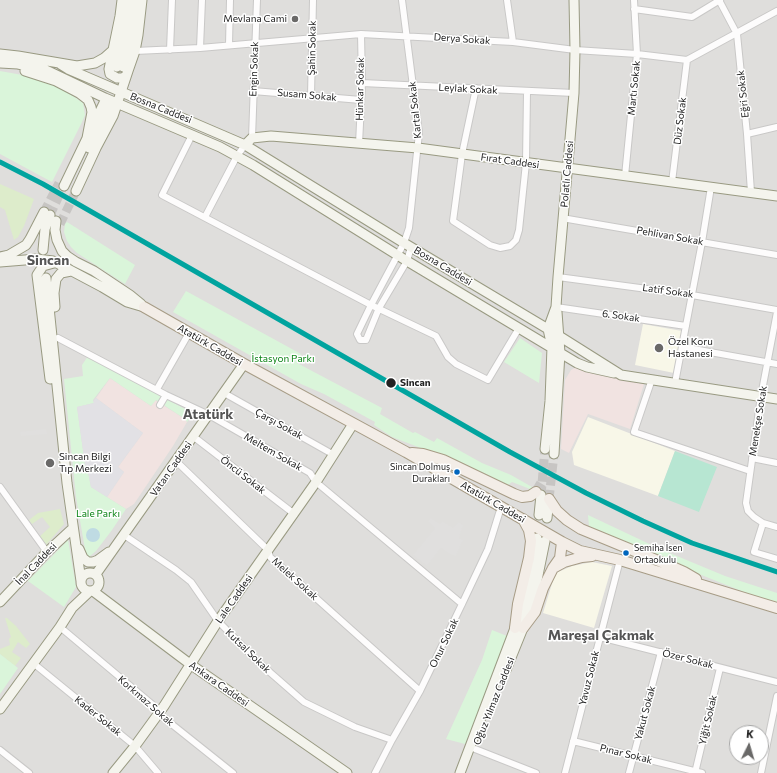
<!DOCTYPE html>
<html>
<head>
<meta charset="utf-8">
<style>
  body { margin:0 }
  #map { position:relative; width:777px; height:773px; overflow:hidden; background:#f0eeeb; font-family:Commissioner,sans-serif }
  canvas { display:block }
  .north { position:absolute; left:729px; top:725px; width:40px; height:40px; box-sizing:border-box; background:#fff; border:1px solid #a7a7a7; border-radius:50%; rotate:5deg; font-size:11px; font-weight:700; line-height:16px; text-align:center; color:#222 }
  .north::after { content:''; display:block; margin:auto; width:14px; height:18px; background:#6a6968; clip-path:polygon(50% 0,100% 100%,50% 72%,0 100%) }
</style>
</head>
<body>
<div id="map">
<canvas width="777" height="773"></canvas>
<div class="north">K</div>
</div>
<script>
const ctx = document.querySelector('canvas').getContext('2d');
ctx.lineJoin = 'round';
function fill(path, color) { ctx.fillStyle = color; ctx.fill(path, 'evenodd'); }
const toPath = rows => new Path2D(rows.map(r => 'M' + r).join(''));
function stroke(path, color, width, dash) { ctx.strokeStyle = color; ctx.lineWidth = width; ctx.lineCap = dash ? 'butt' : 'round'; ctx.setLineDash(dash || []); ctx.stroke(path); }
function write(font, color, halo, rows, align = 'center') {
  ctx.font = font + ' Commissioner,sans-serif'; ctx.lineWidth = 3; ctx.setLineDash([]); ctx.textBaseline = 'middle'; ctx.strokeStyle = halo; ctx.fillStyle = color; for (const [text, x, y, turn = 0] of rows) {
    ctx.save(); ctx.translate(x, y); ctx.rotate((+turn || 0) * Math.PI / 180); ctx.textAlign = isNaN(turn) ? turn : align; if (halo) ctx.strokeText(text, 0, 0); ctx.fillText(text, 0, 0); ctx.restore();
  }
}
const residential = toPath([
  [0,0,777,0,777,773,0,773],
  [737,733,761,733,761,757,737,757]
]);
const commercial = toPath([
  [576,367,644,384,630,429,588,414,569,453,561,449,565,380,571,370],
  [110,378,151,406,155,400,185,419,187,422,173,446,134,504,126,509,107,497,124,472,118,467,143,433,96,398]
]);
const education = toPath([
  [643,324,682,331,674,373,635,365],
  [588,417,675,451,658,496,574,465,572,452],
  [592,562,612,566,594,628,543,613,554,577,558,572,572,566]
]);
const grass = toPath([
  [0,184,34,199,24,226,18,237,14,240,5,210,0,207],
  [60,509,64,524,46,545,39,537,50,527,42,517,32,524,29,520,38,513],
  [5,618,7,618,16,626,30,644,26,648,18,642,12,652,21,658,15,666,0,654,0,649,10,645,9,639,11,637]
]);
const park = toPath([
  [0,71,28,76,47,82,67,92,83,103,85,115,82,122,52,182,0,154],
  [67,222,135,265,125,284,77,253,71,247,67,241,64,232,65,224],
  [186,291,301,354,297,363,382,408,380,414,413,433,415,432,434,442,437,438,482,463,511,475,532,487,530,489,512,482,508,485,439,455,392,437,374,425,375,422,324,394,301,384,173,312],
  [520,338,542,353,539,383,504,362],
  [88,356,194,414,187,422,185,419,156,400,151,406,110,378,93,400,94,403,77,407,86,472,88,472,91,487,126,509,112,530,96,551,89,557,86,555,76,497,64,379,83,376,82,365],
  [588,515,660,549,725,576,777,593,777,602,759,598,699,574,589,526],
  [68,540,76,587,64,607,28,581],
  [492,630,507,636,485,695,465,744,446,739,482,660],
  [0,654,18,668,0,694]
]);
const pitch = toPath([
  [675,451,717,467,699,512,658,496]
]);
const parking = toPath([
  [46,429,47,434,21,436,20,432],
  [431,518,440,524,442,521,453,528,458,522,463,525,459,538,463,540,456,556,450,554,441,548,427,566,413,555,435,528,428,521]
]);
const plaza = toPath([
  [96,398,143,433,118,467,124,472,107,497,91,487,88,472,86,472,77,407,94,403,93,401]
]);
const water = toPath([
  '86 535a7 7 0 1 1 14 0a7 7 0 1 1-14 0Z'
]);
const secondaryTunnel = toPath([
  [104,103,115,70],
  [110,105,123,67],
  [44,212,59,183],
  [50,215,62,189],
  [60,224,76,191],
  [541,495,545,449],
  [549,499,554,454]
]);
const primaryTunnel = toPath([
  [536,492,542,482]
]);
const street = toPath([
  [402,0,419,133,409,228,404,243,371,305,357,334,360,340,366,340,379,308,407,261,411,247],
  [507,0,513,42],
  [719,0,737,34,747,134,751,192],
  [634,9,692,17,720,0],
  [229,45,230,0],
  [200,48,202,0],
  [170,50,172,0],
  [135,51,200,48,361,34,513,42,575,50,637,54,687,60,777,11],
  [362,83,574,93],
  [476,88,462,154,453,221,490,245,500,248,510,246,516,240,519,230,526,163,527,92],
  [253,91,361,100],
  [311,96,313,0],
  [747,134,777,127],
  [192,135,162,195,371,305,436,336,448,357,456,364,488,380,519,328],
  [252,138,257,0],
  [359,144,362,83,361,34],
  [625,176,637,54,634,0],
  [672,182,687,60],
  [205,217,237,156,245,145],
  [562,218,777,255],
  [558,277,692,295,777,310],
  [556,307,686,326],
  [777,312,761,396,746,503,748,511,754,517,763,523,777,527],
  [58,338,166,395,209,415,310,473,316,482,462,604],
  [682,347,777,364],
  [652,379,634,432,750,471],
  [675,383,702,242,711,187],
  [157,389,189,333],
  [224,393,334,455],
  [160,405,166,395],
  [194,437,293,513],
  [752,458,777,463],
  [176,461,268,550,270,557,420,691],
  [0,487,47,552],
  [763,523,754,552,777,559],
  [124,535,176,570,191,582,218,621,257,661,304,702,355,727,392,740],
  [60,627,153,705,159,714,233,773],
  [600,637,777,682],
  [33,663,135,746,158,773],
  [573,741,702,773],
  [475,749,536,773],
  [0,750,29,773],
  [375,773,392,740,420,691,462,604,488,549,501,507],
  [565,773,620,560],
  [629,773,661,652],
  [695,773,720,668],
  [761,773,777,696]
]);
const secondary = toPath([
  [113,50,109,69,110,74,117,78,122,78,126,76,128,71,135,51,138,35,142,0],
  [0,54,18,56,77,66,95,63,104,58,113,50,120,16,122,0],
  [0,63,18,64,46,70,105,98,220,147,253,165,407,261,577,363,587,367,614,373],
  [60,64,68,69,245,145,404,243,548,329,621,375,777,399],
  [117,67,124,35,128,0],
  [123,67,129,43,136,0],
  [25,71,56,81,79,93,88,100,91,107,92,112,87,138],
  [245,145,252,138,271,136,418,148,777,196],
  [89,148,110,105],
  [64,186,104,103],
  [76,191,96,148,113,116,128,71],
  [56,221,55,230,57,240,62,251,67,256,76,262,94,271,130,295,141,304],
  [43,250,45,229,50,215],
  [0,257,9,255,26,245,30,239,44,212],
  [0,262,37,259,53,261,102,287,127,302,144,307],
  [46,278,67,483,81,581],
  [55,307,54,293,56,279,61,273,71,271],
  [50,379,37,275,43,266,54,263],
  [545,449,550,401,552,347,548,329,556,307,558,277,574,93,575,50,574,0],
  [554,454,560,353,557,312],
  [539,515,541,495],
  [547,518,549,499],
  [79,549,83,558,88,562,93,562,98,560,109,552],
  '81 582a9 9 0 1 1 18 0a9 9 0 1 1-18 0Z',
  [96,574,244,364],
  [93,591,190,664,347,773],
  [0,602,47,552,73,528],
  [506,670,523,628,535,590,545,541],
  [0,709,60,627,72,608,90,591],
  [113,773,135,746,164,706,218,621,316,482,353,424],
  [460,773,515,628,528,588,537,538]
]);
const primary = toPath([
  [144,307,244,364,406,452,562,542,580,551,620,560,777,608],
  [412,453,423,454,443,460,514,494,522,497,530,496,536,492],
  [549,499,557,511,567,520,581,529,666,564,684,572,696,579],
  [553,568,560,558,562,542],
  [515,628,518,604,529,558,531,541,529,530,523,519],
  [523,628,535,612,543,588,553,568,564,562,582,557,592,556]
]);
const rail1 = toPath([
  [0,162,43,184,510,452,586,493,643,521,692,543,777,572]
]);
const markers = [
  [295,19,4,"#6a6968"],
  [659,348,5,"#6a6968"],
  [391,383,5.5,"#222"],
  [50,463,5,"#6a6968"],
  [457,472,3.5,"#0065bd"],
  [626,553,3.5,"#0065bd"]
];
const busNames = [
  ["Sincan Dolmuş",450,467],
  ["Durakları",450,479],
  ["Semiha İsen",634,548,"left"],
  ["Ortaokulu",634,560,"left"]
];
const poiNames = [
  ["Mevlana Cami",287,19,"right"],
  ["Özel Koru",668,342],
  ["Hastanesi",668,354],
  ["Sincan Bilgi",59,457],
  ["Tıp Merkezi",59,469]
];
const streetNames = [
  ["Derya Sokak",462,39,4],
  ["Şahin Sokak",312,48,-89],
  ["Engin Sokak",254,69,-88],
  ["Martı Sokak",634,88,-84],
  ["Hünkar Sokak",360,89,-89],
  ["Leylak Sokak",468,89,3],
  ["Eğri Sokak",743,94,-96],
  ["Susam Sokak",307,95,5],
  ["Bosna Caddesi",161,108,22],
  ["Kartal Sokak",415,110,-96],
  ["Düz Sokak",680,121,-83],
  ["Fırat Caddesi",510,161,8],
  ["Polatlı Caddesi",567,174,-85],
  ["Pehlivan Sokak",670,236,10],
  ["Bosna Caddesi",443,266,31],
  ["Latif Sokak",668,291,8],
  ["6. Sokak",621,316,8],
  ["Atatürk Caddesi",210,345,30],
  ["Menekşe Sokak",758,421,-81],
  ["Çarşı Sokak",279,424,29],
  ["Meltem Sokak",273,452,30],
  ["Vatan Caddesi",171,469,-55],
  ["Öncü Sokak",243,475,38],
  ["Atatürk Caddesi",493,502,30],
  ["İnal Caddesi",36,564,-46],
  ["Melek Sokak",295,579,42],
  ["Lale Caddesi",234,599,-55],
  ["Onur Sokak",444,643,-64],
  ["Kutsal Sokak",248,651,44],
  ["Özer Sokak",688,659,14],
  ["Yavuz Sokak",589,678,-76],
  ["Ankara Caddesi",219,684,35],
  ["Korkmaz Sokak",146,701,41],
  ["Oğuz Yılmaz Caddesi",494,701,-68],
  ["Yakut Sokak",645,713,-75],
  ["Kader Sokak",98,716,39],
  ["Yiğit Sokak",708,720,-77],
  ["Pınar Sokak",626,754,14]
];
const parkNames = [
  ["İstasyon Parkı",283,359],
  ["Lale Parkı",98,514]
];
const stopNames = [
  ["Sincan",400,383]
];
const districtNames = [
  ["Sincan",48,260],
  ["Atatürk",208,414],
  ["Mareşal Çakmak",601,635]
];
fill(residential, '#dfdedc');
fill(commercial, '#f1e3e1');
fill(education, '#f8f7e8');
fill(grass, '#ddeccb');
fill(park, '#daf5da');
fill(pitch, '#b7e6d2');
fill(parking, '#e0dfde');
fill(plaza, '#e2e1e5');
fill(water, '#bfdbe3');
stroke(secondaryTunnel, '#c7c5c3', 9, [9, 4.5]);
stroke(primaryTunnel, '#c7c5c3', 10, [10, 5]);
stroke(street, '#c9c8c7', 8);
stroke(secondary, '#999a82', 11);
stroke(primary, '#a79c86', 12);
stroke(street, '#fdfcfc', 6);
stroke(secondary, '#f4f4ed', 9);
stroke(primary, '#f3ede7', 10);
stroke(rail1, '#00a49f', 5);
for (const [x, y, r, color] of markers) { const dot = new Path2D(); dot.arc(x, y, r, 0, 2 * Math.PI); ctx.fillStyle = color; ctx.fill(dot); stroke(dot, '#fff', 1.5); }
write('9px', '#222', '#fff', busNames, 'right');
write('10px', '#222', '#fff', poiNames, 'left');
write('10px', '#222', '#fff', streetNames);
write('10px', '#0c8416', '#fff', parkNames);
write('bold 10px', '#222', '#fff', stopNames, 'left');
write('bold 14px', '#555', '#fff', districtNames);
</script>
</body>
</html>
